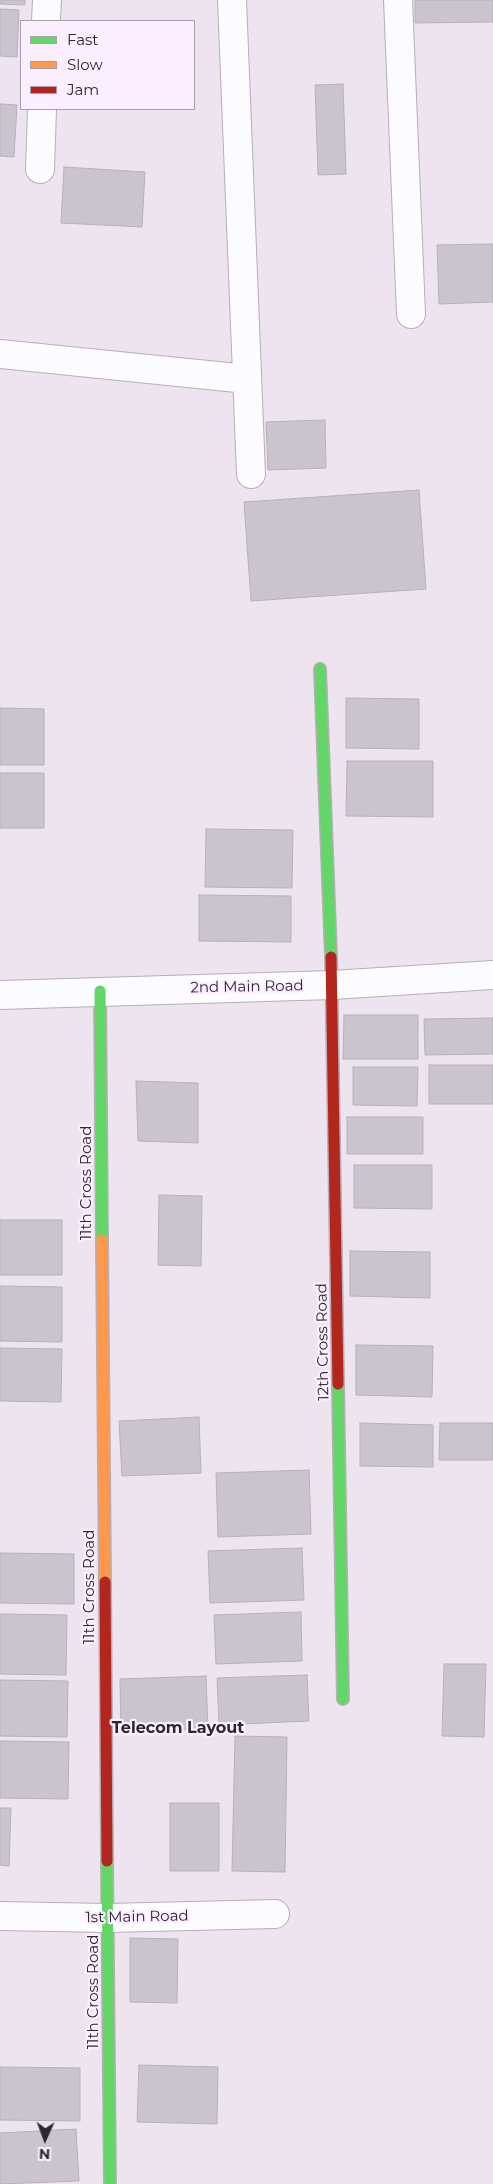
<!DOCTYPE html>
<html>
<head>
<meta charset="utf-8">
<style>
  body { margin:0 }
  #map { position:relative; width:493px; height:2184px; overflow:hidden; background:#ede4f0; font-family:Montserrat,sans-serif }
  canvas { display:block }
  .legend { position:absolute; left:20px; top:20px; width:175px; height:90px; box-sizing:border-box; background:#faeeff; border:1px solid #a89eac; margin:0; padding:6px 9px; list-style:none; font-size:15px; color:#2d272f }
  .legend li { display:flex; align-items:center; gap:10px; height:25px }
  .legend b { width:25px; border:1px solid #a89eac }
  .north { position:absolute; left:20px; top:2114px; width:50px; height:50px; -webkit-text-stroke:4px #faeeff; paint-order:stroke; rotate:182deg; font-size:14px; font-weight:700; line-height:20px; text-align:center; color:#2d272f }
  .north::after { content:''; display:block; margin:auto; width:18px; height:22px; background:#2d272f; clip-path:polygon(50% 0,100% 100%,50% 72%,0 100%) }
</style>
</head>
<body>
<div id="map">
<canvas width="493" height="2184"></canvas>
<ul class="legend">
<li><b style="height:6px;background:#63d668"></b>Fast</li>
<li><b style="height:6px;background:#ff974d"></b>Slow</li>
<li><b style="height:6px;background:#b3261e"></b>Jam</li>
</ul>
<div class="north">N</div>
</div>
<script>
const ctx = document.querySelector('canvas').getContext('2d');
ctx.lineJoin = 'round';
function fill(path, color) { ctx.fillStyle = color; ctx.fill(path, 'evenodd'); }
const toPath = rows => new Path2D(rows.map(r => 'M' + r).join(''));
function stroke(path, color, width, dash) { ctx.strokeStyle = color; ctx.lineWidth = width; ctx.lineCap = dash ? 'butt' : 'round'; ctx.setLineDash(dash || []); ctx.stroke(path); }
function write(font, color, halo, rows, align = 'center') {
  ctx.font = font + ' Montserrat,sans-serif'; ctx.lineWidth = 4.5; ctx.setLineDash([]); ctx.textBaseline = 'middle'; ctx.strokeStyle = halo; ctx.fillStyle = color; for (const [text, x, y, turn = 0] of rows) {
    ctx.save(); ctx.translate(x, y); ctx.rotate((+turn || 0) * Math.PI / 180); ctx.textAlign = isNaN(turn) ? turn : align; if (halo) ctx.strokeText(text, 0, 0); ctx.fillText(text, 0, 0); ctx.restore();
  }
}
const building = toPath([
  [0,0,25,0,25,5,0,4,0,0],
  [415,0,493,0,493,22,415,23,415,0],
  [0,9,19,10,17,57,0,56,0,9],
  [343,84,346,174,318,175,315,85,343,84],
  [0,104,17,105,14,157,0,156,0,104],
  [64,167,145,172,142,227,61,223,64,167],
  [493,244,493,302,439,304,437,245,493,244],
  [325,420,326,468,268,470,266,422,325,420],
  [419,490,426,589,251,601,244,502,419,490],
  [346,698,419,699,419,749,346,748,346,698],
  [0,708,44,709,44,765,0,765,0,708],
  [347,761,433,761,433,817,346,816,347,761],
  [0,773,44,773,44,828,0,828,0,773],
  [206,829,293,830,292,888,205,887,206,829],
  [199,895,291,896,291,942,199,941,199,895],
  [344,1015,418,1015,418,1059,343,1059,344,1015],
  [493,1018,493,1054,425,1055,424,1019,493,1018],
  [429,1065,493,1065,493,1104,429,1104,429,1065],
  [353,1067,418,1067,417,1106,353,1105,353,1067],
  [136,1081,198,1083,198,1143,138,1141,136,1081],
  [347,1117,423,1117,423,1154,347,1154,347,1117],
  [354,1165,432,1165,432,1209,354,1208,354,1165],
  [159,1195,202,1196,201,1266,158,1265,159,1195],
  [0,1220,62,1220,62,1275,0,1275,0,1220],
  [350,1251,430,1252,430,1298,350,1296,350,1251],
  [0,1286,62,1287,62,1342,0,1341,0,1286],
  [356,1345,433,1346,432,1397,356,1395,356,1345],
  [0,1348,62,1349,61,1402,0,1401,0,1348],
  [199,1417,201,1473,122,1476,119,1421,199,1417],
  [360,1423,433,1425,433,1467,360,1466,360,1423],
  [440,1423,493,1423,493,1460,439,1460,440,1423],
  [309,1470,311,1534,218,1537,216,1473,309,1470],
  [302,1548,304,1600,210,1603,208,1551,302,1548],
  [0,1553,74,1554,74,1604,0,1603,0,1553],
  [301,1612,302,1661,216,1664,214,1615,301,1612],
  [0,1614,67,1615,66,1675,0,1674,0,1614],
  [444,1664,486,1664,484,1737,442,1736,444,1664],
  [307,1675,309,1721,219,1725,217,1678,307,1675],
  [206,1676,208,1729,121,1732,120,1679,206,1676],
  [0,1680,68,1681,67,1737,0,1736,0,1680],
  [235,1736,287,1737,285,1872,232,1871,235,1736],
  [0,1741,69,1742,68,1799,0,1798,0,1741],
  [170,1803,219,1803,219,1871,170,1871,170,1803],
  [0,1808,11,1808,9,1866,0,1865,0,1808],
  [130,1938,178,1939,177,2003,130,2002,130,1938],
  [139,2065,218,2067,217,2124,137,2122,139,2065],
  [0,2067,80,2068,80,2121,0,2120,0,2067],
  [76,2129,79,2181,0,2184,0,2133,76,2129]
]);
const street = toPath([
  [232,0,251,474],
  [398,0,411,314],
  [46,21,47,0],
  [40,169,42,109],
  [0,354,247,379],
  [0,995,332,985,493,975],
  [0,1916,108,1918,275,1914]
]);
const fast = toPath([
  [320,669,331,957],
  [100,991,102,1240],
  [338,1384,343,1699],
  [107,1861,110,2184]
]);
const slow = toPath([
  [102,1240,105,1582]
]);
const jam = toPath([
  [331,957,338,1384],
  [105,1582,107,1861]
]);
const streetNames = [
  ["2nd Main Road",247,987,-1],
  ["11th Cross Road",87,1183,-90],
  ["12th Cross Road",323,1342,-91],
  ["11th Cross Road",90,1587,-90],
  ["1st Main Road",137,1917,-1],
  ["11th Cross Road",94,1992,-90]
];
const neighbourhoodNames = [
  ["Telecom Layout",178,1728]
];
fill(building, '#cac4cd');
stroke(building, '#b7b0b9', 1);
stroke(street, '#b5afb7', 30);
stroke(fast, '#b5afb7', 14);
stroke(slow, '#b5afb7', 14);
stroke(jam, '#b5afb7', 14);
stroke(street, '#fcfbfd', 28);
stroke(fast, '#63d668', 11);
stroke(slow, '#ff974d', 11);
stroke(jam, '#b3261e', 11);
write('15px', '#2d272f', '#faeeff', streetNames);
write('bold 16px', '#2d272f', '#faeeff', neighbourhoodNames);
</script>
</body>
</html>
